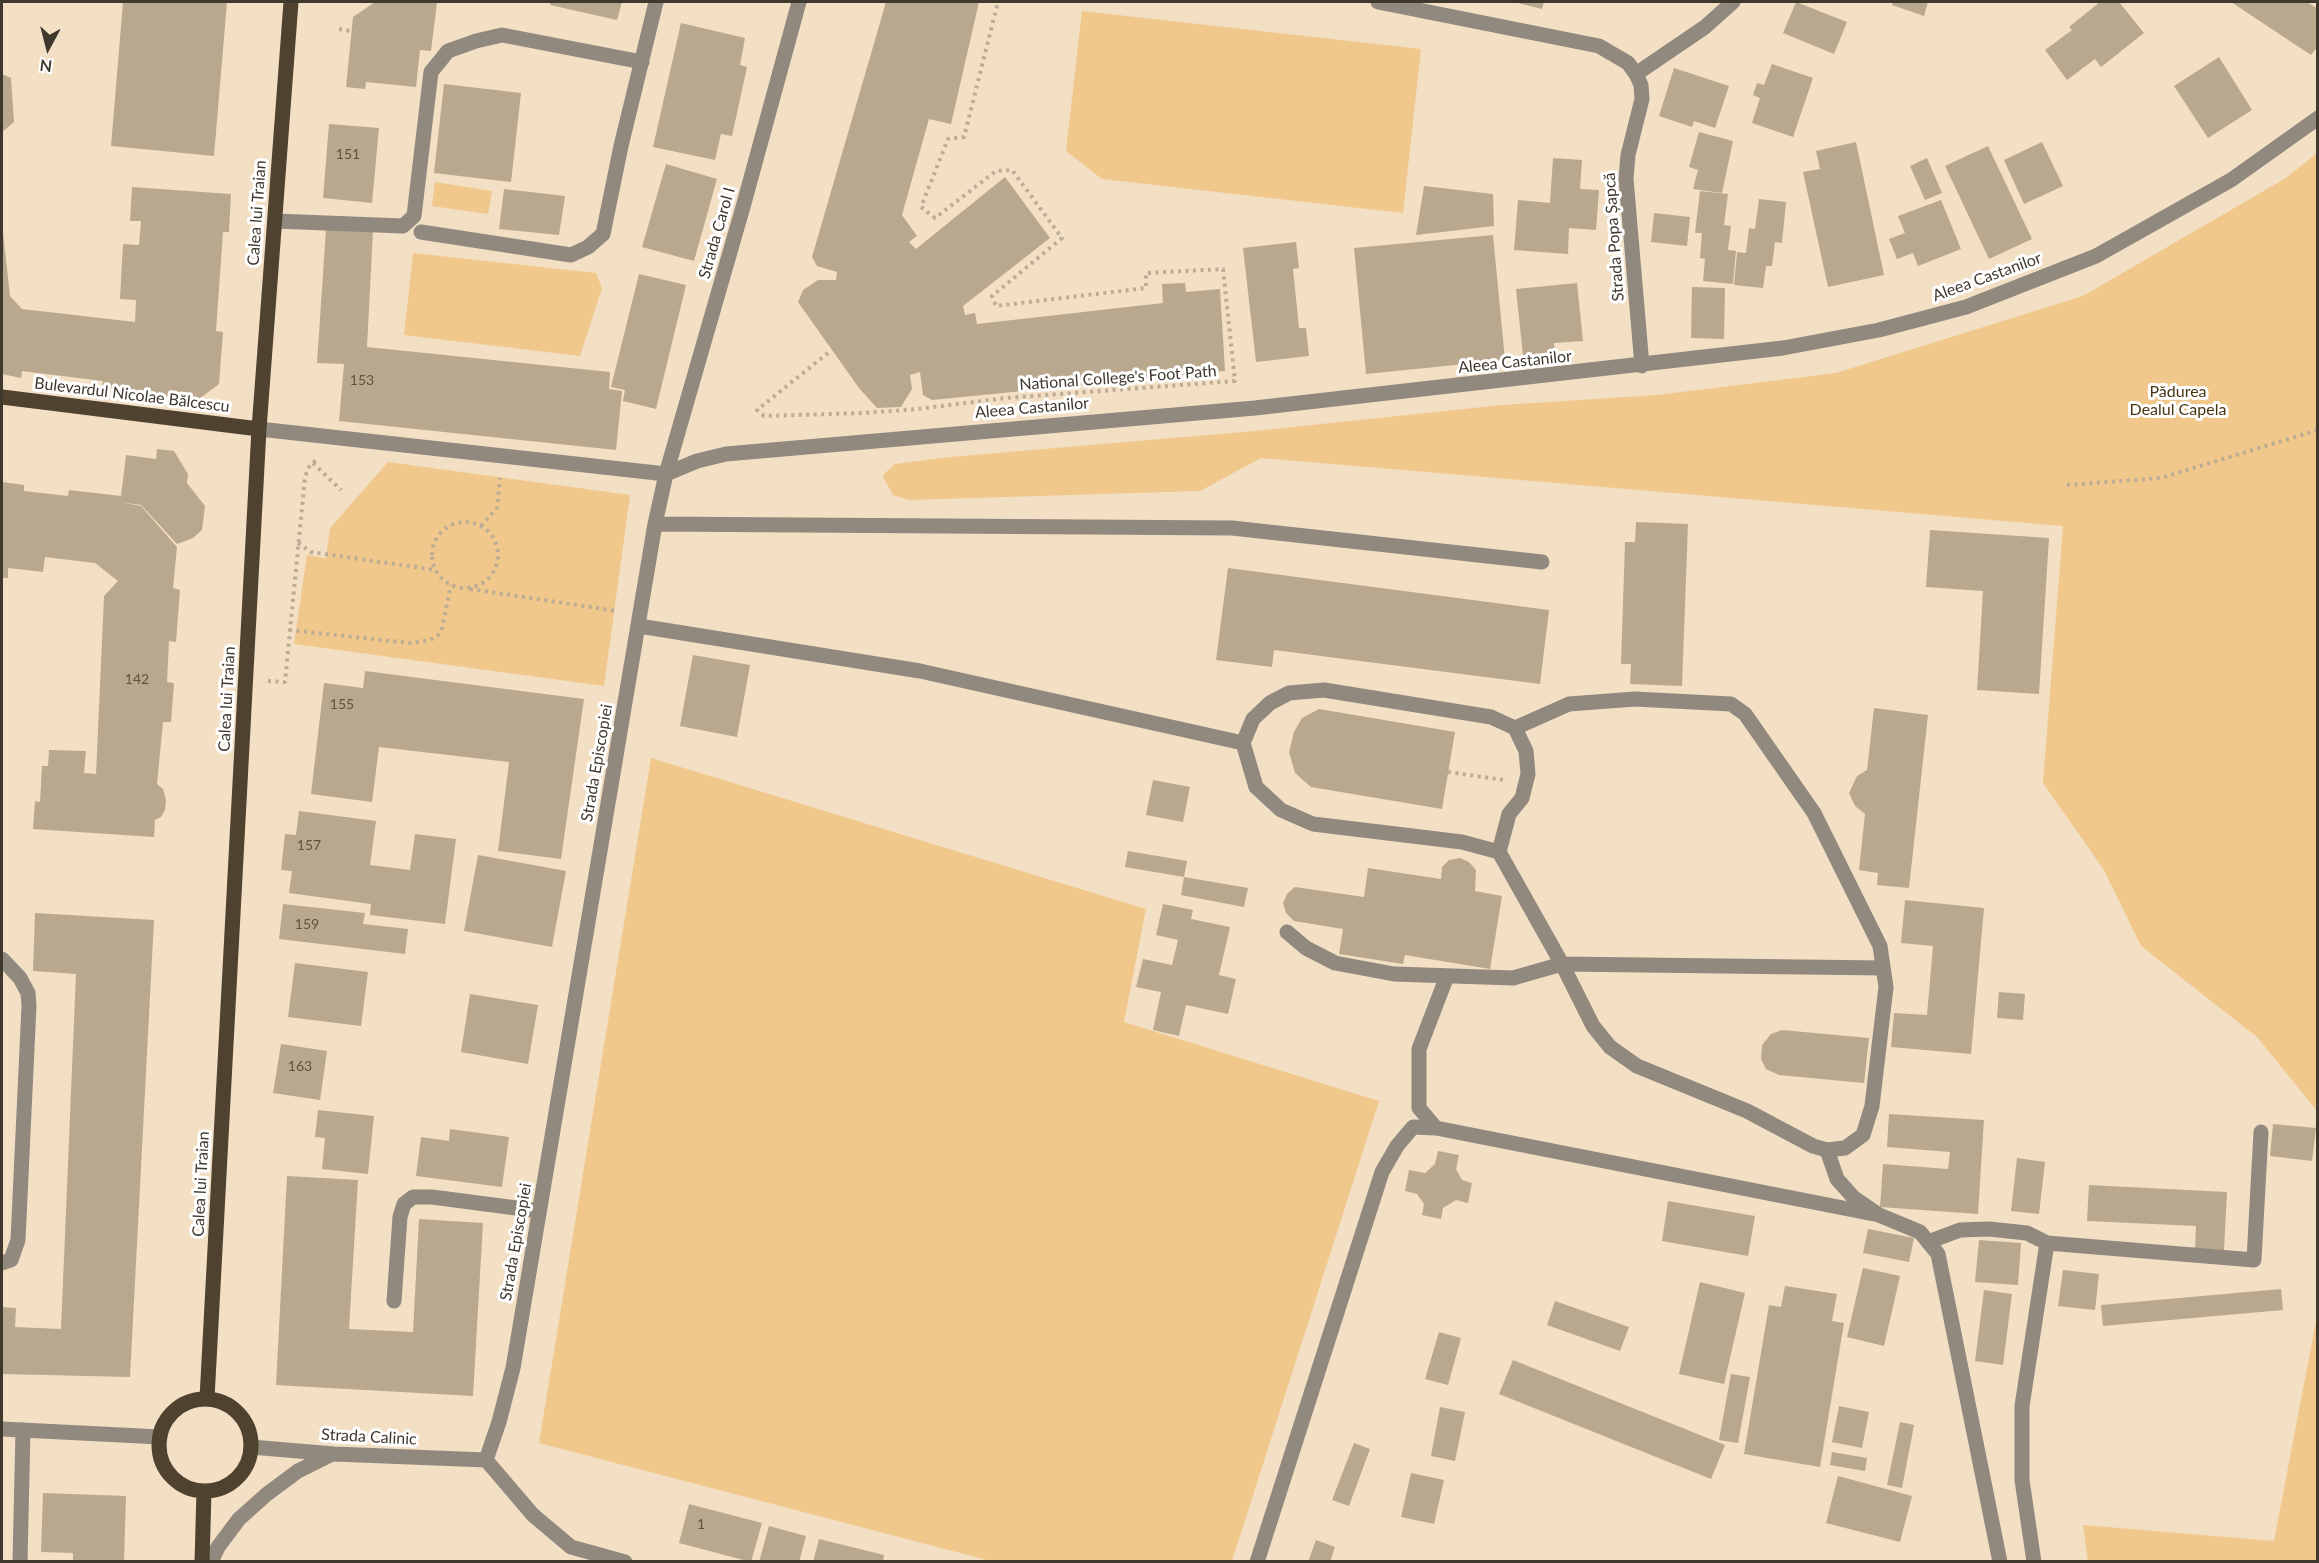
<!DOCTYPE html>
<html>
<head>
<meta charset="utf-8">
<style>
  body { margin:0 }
  #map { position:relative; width:2319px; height:1563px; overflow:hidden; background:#f2dfc4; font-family:Lato,sans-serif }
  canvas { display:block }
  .frame { position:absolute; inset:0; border:3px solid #3f382d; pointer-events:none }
  .north { position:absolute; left:18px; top:18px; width:60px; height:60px; -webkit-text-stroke:4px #fff; paint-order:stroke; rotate:187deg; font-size:16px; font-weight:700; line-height:24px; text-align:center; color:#3f382d }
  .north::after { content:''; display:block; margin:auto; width:21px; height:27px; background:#3f382d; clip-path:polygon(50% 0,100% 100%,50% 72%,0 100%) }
</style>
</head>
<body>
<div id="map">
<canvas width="2319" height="1563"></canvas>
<div class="frame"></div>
<div class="north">N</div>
</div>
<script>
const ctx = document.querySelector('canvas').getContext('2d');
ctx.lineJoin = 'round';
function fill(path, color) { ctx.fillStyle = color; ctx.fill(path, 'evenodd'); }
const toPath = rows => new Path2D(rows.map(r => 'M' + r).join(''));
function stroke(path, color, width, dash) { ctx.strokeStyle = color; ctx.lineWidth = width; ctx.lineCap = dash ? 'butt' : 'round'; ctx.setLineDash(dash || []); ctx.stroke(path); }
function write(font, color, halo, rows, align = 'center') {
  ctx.font = font + ' Lato,sans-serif'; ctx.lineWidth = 6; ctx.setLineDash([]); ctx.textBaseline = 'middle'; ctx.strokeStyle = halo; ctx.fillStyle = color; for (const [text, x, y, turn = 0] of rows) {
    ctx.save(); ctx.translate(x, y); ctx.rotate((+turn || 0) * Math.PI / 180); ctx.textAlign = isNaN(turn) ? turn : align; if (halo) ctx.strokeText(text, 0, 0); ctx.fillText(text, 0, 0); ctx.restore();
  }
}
const green = toPath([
  [1082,11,1421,49,1403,213,1102,179,1066,151],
  [2317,153,2317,1111,2257,1037,2141,946,2104,870,2043,783,2063,526,1261,458,1200,491,909,500,893,495,883,477,884,474,895,464,950,457,1255,431,1502,405,1657,395,1836,373,2083,296,2286,178],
  [435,182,492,191,488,214,432,206],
  [413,253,596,273,602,288,580,356,404,335],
  [388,462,630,495,604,686,294,644,307,555,326,558,330,528],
  [651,758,1146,909,1124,1022,1379,1101,1232,1561,991,1561,539,1443],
  [2317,1316,2317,1561,2088,1561,2083,1525,2274,1541]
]);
const building = toPath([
  [123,2,227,2,214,156,111,146],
  [375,2,437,2,431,51,420,50,416,87,366,82,365,89,346,87,353,17],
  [551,2,622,2,617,20,550,5],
  [886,2,979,2,951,124,929,119,902,215,917,236,909,242,916,249,1005,177,1050,238,963,306,965,315,975,313,977,324,1163,303,1162,284,1185,283,1186,292,1220,289,1225,371,932,400,923,395,920,372,910,375,912,389,901,407,877,408,859,388,798,302,803,290,818,280,836,280,837,272,817,266,812,257],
  [1514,2,1544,2,1542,9],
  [1796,2,1847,22,1834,54,1783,33],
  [1893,2,1928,2,1924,16,1892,5],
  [2100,2,2119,2,2144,33,2101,67,2095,59,2067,80,2045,50,2072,30,2069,27],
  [2231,2,2307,2,2318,9,2318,46,2311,55],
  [681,23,745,38,740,65,747,67,732,136,721,134,715,160,653,147],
  [2219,57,2252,110,2208,138,2174,86],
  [1772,64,1813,78,1793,137,1752,123,1760,98,1753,95,1757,83,1764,85],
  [1674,68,1729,86,1715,128,1694,121,1692,127,1659,116],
  [2,74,11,78,14,122,2,132],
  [444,84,521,93,511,182,434,173],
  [329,124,379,128,372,203,323,198],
  [1699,132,1733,141,1722,193,1693,189,1698,170,1689,167],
  [1856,142,1884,275,1828,287,1803,172,1820,169,1816,151],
  [2042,142,2063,186,2024,204,2004,160],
  [1988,146,2032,239,1989,259,1945,166],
  [1553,158,1582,160,1580,189,1599,190,1596,230,1569,228,1568,254,1514,250,1518,200,1550,203],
  [1927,158,1942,193,1925,200,1910,166],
  [666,164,717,179,694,261,642,247],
  [1424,186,1493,194,1494,226,1416,235],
  [132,187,231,194,229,232,223,232,216,331,223,332,219,384,195,402,102,387,103,381,22,371,21,378,2,374,2,223,10,296,22,309,135,322,136,300,120,299,123,244,139,245,141,221,130,221],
  [504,189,565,196,559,235,499,229],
  [1700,191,1728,194,1724,225,1731,226,1728,250,1736,251,1733,284,1703,281,1705,259,1700,258,1702,233,1695,233],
  [1759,199,1786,202,1782,243,1775,242,1772,266,1766,266,1763,288,1734,285,1737,252,1746,253,1749,228,1755,229],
  [1941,200,1961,249,1918,266,1913,253,1897,259,1889,239,1905,233,1898,216],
  [1654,213,1690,217,1687,246,1651,242],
  [326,229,373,231,367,347,610,372,609,389,622,391,616,450,339,421,344,364,317,363],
  [1493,235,1505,360,1366,374,1354,248],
  [1296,242,1299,268,1293,269,1299,328,1306,328,1309,356,1256,362,1243,248],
  [639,274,686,285,656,409,623,401,625,390,611,387],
  [1577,283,1583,341,1554,343,1555,353,1523,356,1516,289],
  [1692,287,1725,288,1724,339,1691,338],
  [157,449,174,451,188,474,187,483,205,506,202,530,193,538,177,544,141,505,120,502,141,506,177,547,173,588,180,590,176,642,169,641,167,682,174,683,171,722,163,722,157,784,163,789,166,800,165,810,161,817,155,820,154,837,33,829,35,801,40,802,42,766,48,766,49,750,86,751,84,773,96,774,104,596,118,581,95,563,45,557,43,572,8,568,8,578,2,578,2,482,24,485,24,491,68,496,69,490,121,496,126,455,156,459],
  [1636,522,1688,524,1682,686,1630,684,1631,664,1621,664,1625,542,1635,542],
  [1930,530,2049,538,2039,694,1977,690,1983,591,1926,587],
  [1228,568,1549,610,1540,684,1274,650,1272,667,1216,660],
  [693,655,750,665,737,737,680,726],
  [365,671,584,699,561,859,498,851,509,762,379,747,372,802,311,794,324,683,363,688],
  [1874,708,1928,715,1909,888,1877,885,1878,873,1859,870,1865,814,1855,806,1849,793,1857,776,1867,770],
  [1319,709,1455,732,1442,809,1311,787,1295,773,1289,752,1294,732,1302,718],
  [1153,780,1190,787,1183,822,1146,815],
  [299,811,376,821,370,865,410,870,415,834,456,839,445,924,370,915,371,904,289,893,292,871,281,870,285,834,296,835],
  [1128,851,1187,861,1184,877,1125,867],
  [478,855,566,871,552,947,464,931],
  [1460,858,1469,862,1476,870,1475,891,1502,896,1490,969,1405,955,1403,964,1339,954,1343,929,1294,921,1286,913,1283,903,1287,894,1295,887,1364,897,1368,868,1441,879,1442,867,1449,860],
  [1184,877,1248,888,1244,907,1181,895],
  [1905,900,1984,908,1971,1054,1891,1047,1894,1013,1927,1015,1933,946,1901,943],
  [283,904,365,913,363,924,408,929,405,954,279,939],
  [1163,904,1193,910,1191,919,1230,927,1219,975,1236,979,1228,1014,1186,1005,1179,1036,1153,1030,1161,992,1136,987,1143,959,1172,965,1178,940,1156,935],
  [35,913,154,920,130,1377,2,1374,2,1307,16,1308,15,1327,61,1329,76,974,33,971],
  [295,963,368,972,361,1026,288,1017],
  [1999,992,2025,994,2023,1020,1997,1018],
  [470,994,538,1005,528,1064,461,1052],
  [1782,1030,1869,1038,1864,1083,1779,1075,1766,1069,1761,1059,1762,1045,1771,1034],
  [281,1044,327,1051,320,1100,273,1093],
  [318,1110,374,1116,368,1174,322,1169,325,1138,315,1137],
  [1889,1114,1984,1120,1978,1214,1880,1207,1883,1164,1948,1169,1950,1152,1887,1147],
  [2273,1124,2316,1128,2312,1161,2270,1156],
  [450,1129,509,1137,502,1187,416,1176,421,1137,449,1141],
  [1438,1151,1459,1155,1456,1169,1462,1180,1472,1183,1468,1203,1456,1200,1443,1208,1441,1219,1422,1215,1424,1204,1417,1194,1405,1191,1409,1170,1425,1173,1435,1164],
  [2017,1158,2045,1162,2039,1214,2011,1211],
  [287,1176,358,1180,349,1329,413,1332,419,1219,483,1223,473,1396,276,1385],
  [2089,1185,2227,1192,2224,1250,2195,1249,2196,1226,2087,1221],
  [1668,1201,1755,1216,1748,1256,1662,1241],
  [1868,1229,1914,1238,1909,1262,1863,1253],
  [1979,1240,2021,1243,2018,1285,1975,1282],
  [1863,1268,1900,1276,1884,1346,1847,1337],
  [2063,1270,2099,1274,2095,1310,2058,1306],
  [1700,1282,1745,1293,1724,1384,1679,1374],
  [1785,1286,1837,1294,1832,1321,1844,1323,1820,1467,1744,1454,1769,1305,1781,1307],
  [2281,1289,2283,1310,2103,1326,2101,1305],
  [1984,1290,2012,1294,2003,1365,1975,1361],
  [1555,1301,1629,1327,1620,1351,1547,1325],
  [1439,1332,1461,1338,1448,1385,1425,1379],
  [1513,1360,1725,1445,1711,1479,1499,1394],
  [1731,1374,1750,1377,1738,1443,1719,1440],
  [1839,1406,1869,1412,1862,1448,1832,1442],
  [1440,1407,1465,1412,1455,1461,1431,1456],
  [1900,1422,1914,1425,1902,1488,1887,1485],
  [1354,1443,1370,1449,1349,1506,1332,1500],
  [1832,1452,1867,1458,1865,1471,1830,1465],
  [1411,1473,1444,1480,1434,1524,1401,1517],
  [1838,1476,1912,1496,1900,1542,1826,1523],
  [43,1493,126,1496,124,1562,73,1562,73,1553,41,1552],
  [689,1504,762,1523,751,1562,679,1543],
  [769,1526,806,1536,799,1562,759,1562],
  [819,1539,884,1555,883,1562,813,1562],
  [1316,1540,1335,1547,1330,1562,1308,1562]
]);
const path = toPath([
  [339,29,357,32],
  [828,353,757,410,764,416,864,413,918,409,1006,398,1235,381,1223,269,1146,273,1146,288,996,306,992,296,1062,238,1012,170,996,171,935,218,921,207,948,139,964,137,998,2],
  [313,463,341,490],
  [2067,485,2161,478,2318,430],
  '432 555a33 33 0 1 1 66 0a33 33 0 1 1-66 0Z',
  [481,526,497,508,500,478],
  [298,543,311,552,436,570],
  [470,589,617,611],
  [289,630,410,643,430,640,438,635,442,628,451,585],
  [268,681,285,682,305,477,309,467,316,460],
  [1448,772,1504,780]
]);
const minor = toPath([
  [1378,2,1599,46,1628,63,1636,74,1641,85,1642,99,1628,155,1626,179,1642,366],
  [1636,74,1705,27,1733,2],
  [275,221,403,226,414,216,431,72,448,51,476,41,502,35,642,62],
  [421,232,571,255,588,247,603,234,621,146,656,2],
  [259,429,666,474,697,461,726,454,1255,408,1783,348,1879,330,1966,307,2096,256,2231,180,2318,118],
  [655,524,1232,528,1542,562],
  [639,626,920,671,1243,743,1256,787,1281,810,1313,824,1462,842,1499,852],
  [1243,743,1253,719,1270,703,1289,693,1324,690,1491,717,1515,728,1526,751,1528,774,1522,798,1509,814,1499,852,1562,964,1593,1026,1610,1047,1637,1066,1747,1111,1813,1146,1827,1150,1845,1148,1863,1135,1872,1106,1886,987,1880,946,1814,813,1745,714,1731,704,1635,699,1569,704,1515,728],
  [1287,932,1306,948,1335,963,1394,974,1513,978,1562,964,1883,968],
  [2,959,20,978,28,993,29,1006,18,1240,11,1260,2,1263],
  [1447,976,1419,1049,1419,1108,1436,1128,1879,1215],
  [1827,1150,1837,1179,1854,1198,1879,1215,1920,1232,1938,1254,2000,1562],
  [1928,1242,1960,1230,1989,1229,2027,1233,2047,1243],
  [394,1301,400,1217,404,1204,413,1197,432,1197,539,1211],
  [2,1429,160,1437],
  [251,1447,334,1454,486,1460],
  [486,1460,499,1422,513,1368,655,524,666,474,743,207,799,2],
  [486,1460,533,1515,571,1547,625,1562],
  [20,1562,23,1430],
  [211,1562,218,1547,239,1519,267,1494,298,1471,332,1454],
  [1257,1562,1382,1172,1397,1146,1413,1127,1436,1128],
  [2034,1562,2022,1480,2022,1406,2047,1243,2254,1260,2261,1132]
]);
const major = toPath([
  [2,397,259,429],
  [207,1398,259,429,291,2],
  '159 1445a46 46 0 1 1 92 0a46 46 0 1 1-92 0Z',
  [202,1562,204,1491]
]);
const numberNames = [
  ["151",348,154],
  ["153",362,380],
  ["142",137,679],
  ["155",342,704],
  ["157",309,845],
  ["159",307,924],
  ["163",300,1066],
  ["1",701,1524]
];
const streetNames = [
  ["Calea lui Traian",257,213,-86],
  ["Strada Carol I",717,233,-74],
  ["Strada Popa Șapcă",1614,237,-94],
  ["Aleea Castanilor",1987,277,-20],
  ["Aleea Castanilor",1515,362,-6],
  ["National College's Foot Path",1118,378,-4],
  ["Bulevardul Nicolae Bălcescu",132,395,7],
  ["Aleea Castanilor",1032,408,-5],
  ["Calea lui Traian",227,699,-87],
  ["Strada Episcopiei",597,763,-80],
  ["Calea lui Traian",201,1184,-87],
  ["Strada Episcopiei",516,1242,-80],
  ["Strada Calinic",369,1437,3]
];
const parkNames = [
  ["Pădurea",2178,392],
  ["Dealul Capela",2178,410]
];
fill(green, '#f1c88b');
fill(building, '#baa88e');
stroke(path, '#bcac96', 4, [3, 4.5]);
stroke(minor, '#91897e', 15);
stroke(major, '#4f422f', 15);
write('14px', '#5e5445', null, numberNames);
write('16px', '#3f382d', '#fff', streetNames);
write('16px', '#4a3512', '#fff', parkNames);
</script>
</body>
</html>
